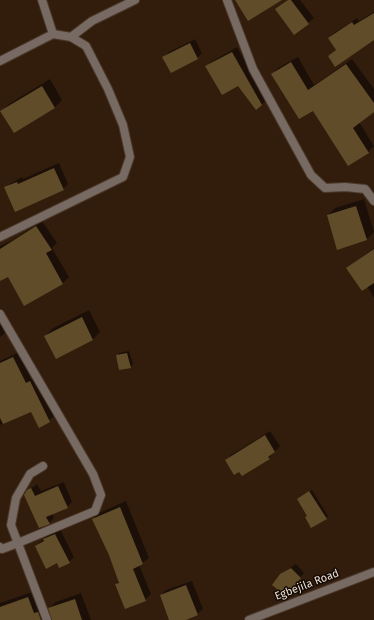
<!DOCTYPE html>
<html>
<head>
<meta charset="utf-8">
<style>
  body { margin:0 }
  canvas { display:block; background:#321d0d }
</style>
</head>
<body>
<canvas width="374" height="620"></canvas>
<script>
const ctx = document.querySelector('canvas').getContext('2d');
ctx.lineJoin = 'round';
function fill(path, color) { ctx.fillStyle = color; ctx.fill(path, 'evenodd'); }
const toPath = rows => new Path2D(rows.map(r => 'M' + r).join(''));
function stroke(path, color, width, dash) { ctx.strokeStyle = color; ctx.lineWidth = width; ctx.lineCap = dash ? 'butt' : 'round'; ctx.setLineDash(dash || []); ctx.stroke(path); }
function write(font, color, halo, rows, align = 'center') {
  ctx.font = font + ' "Fira Sans",sans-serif'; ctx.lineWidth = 3; ctx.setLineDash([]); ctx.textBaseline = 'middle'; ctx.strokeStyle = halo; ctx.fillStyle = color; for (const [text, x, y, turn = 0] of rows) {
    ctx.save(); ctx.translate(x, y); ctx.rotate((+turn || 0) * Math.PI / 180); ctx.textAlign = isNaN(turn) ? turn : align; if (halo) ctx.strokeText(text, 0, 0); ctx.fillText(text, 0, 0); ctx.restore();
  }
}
const shadow = toPath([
  [288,0,300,0,314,18,308,23,276,10],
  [374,12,374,40,329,56,337,49,329,38,334,33,357,18,359,21],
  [195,39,202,53,197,58,164,57,169,52],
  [237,47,267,100,256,109,239,85,206,67,211,62],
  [298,57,314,85,352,59,374,89,374,110,359,122,374,146,368,152,313,109,273,74,278,68],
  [50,79,62,100,55,107,14,132,2,111,9,104],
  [59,163,68,184,63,189,6,188,11,183,22,177,23,179],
  [364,199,374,232,366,240,328,215,335,208],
  [42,221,57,243,52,248,69,277,63,283,25,304,9,276,0,280,0,246,13,240],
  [374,248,374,298,367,286,347,268],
  [89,310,100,332,93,339,56,357,45,336,53,328],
  [0,321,6,332,0,337],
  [129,351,133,364,130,367,117,356,119,353],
  [19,352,31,379,35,377,55,416,40,426,31,411,0,425,0,361],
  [270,431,280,446,269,458,226,460,231,455],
  [64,482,72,502,67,507,52,514,54,518,49,523,28,491,37,484,41,491],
  [312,490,328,516,326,518,308,515,301,497],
  [126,501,149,558,139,565,151,594,145,600,116,584,119,581,110,555,93,519,99,513],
  [60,529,74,557,69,562,57,562,36,546,49,534],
  [296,564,304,573,290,591,281,574],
  [192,581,203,609,197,614,183,620,170,620,161,595,166,590],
  [35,591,49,616,53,619,49,608,56,602,81,593,91,620,0,620,0,603]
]);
const building = toPath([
  [235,0,282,0,248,21],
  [288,0,291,0,309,24,294,35,275,9],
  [374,13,374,40,335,67,328,56,336,50,328,38,352,22,354,25],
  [190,43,198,59,171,73,162,57],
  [232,52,262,105,256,110,238,86,222,95,205,66],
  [291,62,308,90,346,64,374,103,374,112,353,128,369,153,348,166,313,111,299,119,271,74],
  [42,86,55,108,14,133,0,111],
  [54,168,64,190,15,212,4,187,17,182,18,184],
  [356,206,367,240,337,250,327,215],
  [36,226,52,250,46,253,63,284,24,306,8,277,0,281,0,249],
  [374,249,374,283,362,291,346,268],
  [82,317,93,340,56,359,44,336],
  [127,353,131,368,119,370,116,355],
  [13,357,26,383,30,381,50,422,39,428,31,412,3,424,0,418,0,363],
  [265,435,275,452,268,457,270,459,242,476,239,472,234,475,225,460],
  [58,486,68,508,46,517,50,524,39,528,24,495,27,490,31,488,35,496],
  [309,491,327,519,311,528,305,517,307,516,297,499],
  [120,507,143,564,133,569,146,601,125,609,115,584,119,583,109,555,92,519],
  [55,534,70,563,59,568,57,563,46,569,35,546,44,541,43,539],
  [291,568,301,578,286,596,272,585,280,574],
  [186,585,198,615,186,620,169,620,160,595],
  [28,597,34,613,38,612,41,620,0,620,0,607],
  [75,599,82,620,52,620,48,608]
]);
const minor = toPath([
  [42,0,53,34],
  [227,0,253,69,311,175,325,188,345,187,365,189,374,201],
  [0,61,53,34,71,37,92,21,135,0],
  [0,237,123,177,130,157,123,125,108,89,86,46,71,37],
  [0,314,93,474,101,495,95,511,18,543,2,549,0,547],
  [43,466,30,474,16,498,11,525,47,620]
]);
const tertiary = toPath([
  [249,620,374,572]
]);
const streetNames = [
  ["Egbejila Road",307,585,-21]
];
fill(shadow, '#0007');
fill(building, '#604c28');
stroke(minor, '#4c3829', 10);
stroke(tertiary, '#4c3829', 10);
stroke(minor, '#766a62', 8);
stroke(tertiary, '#766a62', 8);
write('11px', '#eee0d6', '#130a04', streetNames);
</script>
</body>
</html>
